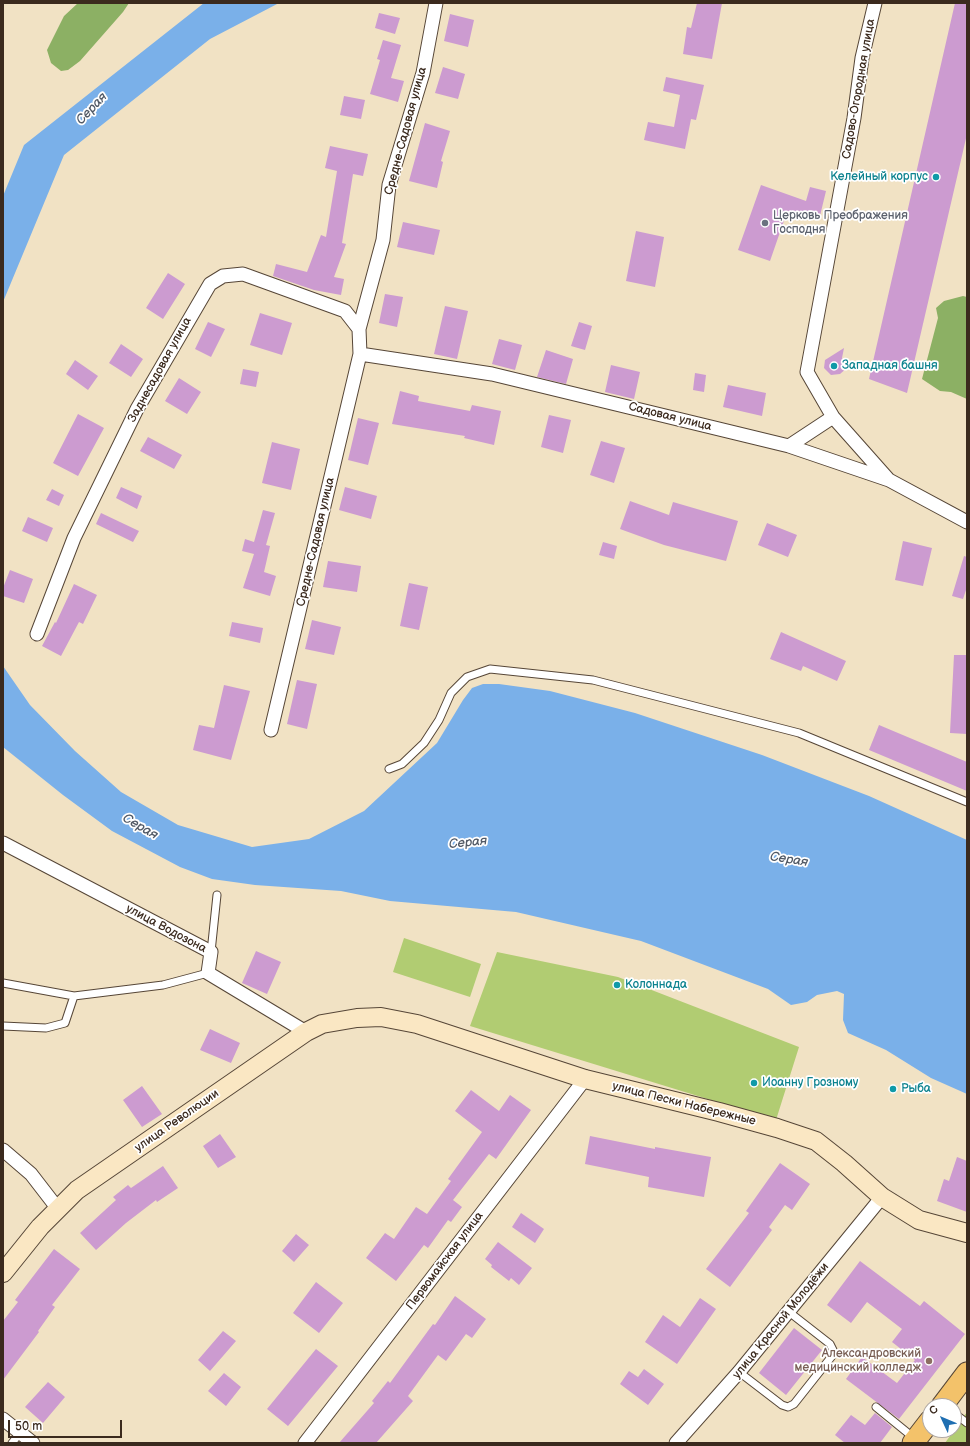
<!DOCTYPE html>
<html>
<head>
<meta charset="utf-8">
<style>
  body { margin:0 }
  #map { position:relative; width:970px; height:1446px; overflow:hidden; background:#f1e2c4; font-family:"Balsamiq Sans",sans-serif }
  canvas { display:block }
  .frame { position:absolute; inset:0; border:4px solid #3b2a1e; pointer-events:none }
  .north { position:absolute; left:922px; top:1398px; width:40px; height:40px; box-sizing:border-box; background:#fff; border:1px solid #b1aaa5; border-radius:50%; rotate:314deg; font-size:11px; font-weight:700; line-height:16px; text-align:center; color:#3b2a1e }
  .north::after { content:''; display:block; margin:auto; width:14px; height:18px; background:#1f6fb2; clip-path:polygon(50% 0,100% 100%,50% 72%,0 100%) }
  .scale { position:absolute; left:8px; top:1420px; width:114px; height:18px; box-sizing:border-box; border:2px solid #3b2a1e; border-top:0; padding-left:5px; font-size:12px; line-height:14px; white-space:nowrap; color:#3b2a1e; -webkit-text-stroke:3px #fff; paint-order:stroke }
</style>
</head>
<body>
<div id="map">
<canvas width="970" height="1446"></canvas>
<div class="frame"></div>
<div class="north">С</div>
<div class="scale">50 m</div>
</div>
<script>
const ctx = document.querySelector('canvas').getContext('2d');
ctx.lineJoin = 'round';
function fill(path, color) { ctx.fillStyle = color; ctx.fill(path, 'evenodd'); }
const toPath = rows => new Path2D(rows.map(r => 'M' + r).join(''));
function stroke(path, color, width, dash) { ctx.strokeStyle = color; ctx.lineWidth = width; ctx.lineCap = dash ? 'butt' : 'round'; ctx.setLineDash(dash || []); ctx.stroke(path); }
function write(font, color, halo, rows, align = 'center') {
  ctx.font = font + ' "Balsamiq Sans",sans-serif'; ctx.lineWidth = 3.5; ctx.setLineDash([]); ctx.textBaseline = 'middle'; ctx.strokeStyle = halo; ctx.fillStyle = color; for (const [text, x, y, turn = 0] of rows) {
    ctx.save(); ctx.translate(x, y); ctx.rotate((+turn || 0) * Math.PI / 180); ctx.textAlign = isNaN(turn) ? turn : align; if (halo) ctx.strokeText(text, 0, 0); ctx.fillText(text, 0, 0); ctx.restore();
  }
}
const green = toPath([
  [404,938,481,964,470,997,393,972],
  [497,952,618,977,799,1047,776,1120,470,1026],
  [967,1412,967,1443,945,1443]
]);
const forest = toPath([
  [78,3,129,3,123,12,80,61,68,70,61,71,51,63,47,50,64,16],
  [963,296,967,297,967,399,951,392,940,391,922,379,938,318,936,308,944,301]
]);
const water = toPath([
  [204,3,279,3,210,39,64,155,3,302,3,196,24,145],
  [3,666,30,705,75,751,121,792,178,825,252,847,309,839,364,811,437,743,463,700,472,688,483,684,499,684,550,691,635,713,762,755,869,796,967,840,967,1094,931,1078,886,1050,848,1033,843,1020,844,994,837,991,817,995,807,1002,791,1005,768,989,641,941,516,912,390,901,341,891,255,885,212,879,180,867,112,831,63,795,3,747]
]);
const building = toPath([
  [697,3,722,3,712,59,683,54,687,27,691,28],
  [955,3,967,3,967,134,907,393,869,379],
  [379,13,400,18,395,34,375,28],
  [450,14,474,20,468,47,444,41],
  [383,40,401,45,391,78,404,81,398,102,370,94,380,60,377,59],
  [443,67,465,74,458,99,435,93],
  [666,77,704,85,696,120,691,119,685,149,644,140,648,122,674,127,680,95,663,91],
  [344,96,365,100,361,119,340,115],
  [425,123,450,131,441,161,443,162,437,188,409,181],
  [330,146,368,154,363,176,353,174,342,243,346,244,334,277,344,279,341,295,314,290,273,276,276,264,307,272,321,235,326,237,337,171,325,168],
  [761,185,806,201,810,187,826,191,819,220,787,212,770,261,738,250],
  [403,222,440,230,434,255,397,247],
  [636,231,664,237,655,287,626,281],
  [168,273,185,284,163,319,146,308],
  [385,294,403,297,397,327,379,323],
  [445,306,468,311,457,359,434,354],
  [260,313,292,323,282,355,250,345],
  [208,322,225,329,211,357,195,349],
  [579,322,592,326,585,350,571,346],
  [499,339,522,345,515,370,492,364],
  [121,344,143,359,131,377,109,363],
  [844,348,842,358,848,367,840,374,831,375,824,368,825,360],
  [546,350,573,359,566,384,537,377],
  [75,360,98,376,88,390,66,374],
  [611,365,640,372,634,399,605,392],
  [243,369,259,372,256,387,240,384],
  [695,373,706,375,704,392,693,390],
  [179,378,201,392,187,414,165,401],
  [728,385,766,393,762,416,723,407],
  [400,391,419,396,418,401,470,411,472,405,501,411,494,445,464,438,465,436,392,424],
  [78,414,104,428,78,476,53,463],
  [549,415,571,420,563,453,541,447],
  [358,418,379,423,368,465,348,460],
  [148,437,182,455,174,469,140,451],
  [601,441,625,448,614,483,590,475],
  [272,442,300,449,291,490,262,483],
  [121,487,142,496,137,509,116,498],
  [345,487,377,496,371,519,339,510],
  [52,489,64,495,59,506,46,500],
  [630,501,669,515,673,502,738,521,726,561,664,545,620,529],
  [263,510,275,513,266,545,270,546,264,572,276,576,270,596,243,588,254,554,242,551,245,539,254,542],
  [101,513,139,531,133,542,96,524],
  [28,517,53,528,47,542,22,531],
  [767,523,797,535,788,557,758,545],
  [903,541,932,548,923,586,895,580],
  [603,542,617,546,614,559,599,555],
  [964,556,967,557,967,587,963,599,952,596],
  [328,561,361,566,357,592,323,587],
  [10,570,33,579,24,603,3,596,3,588],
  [409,583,428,587,419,630,400,626],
  [74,584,97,595,83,624,79,622,61,656,42,646,55,622,56,623],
  [312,620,341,627,334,655,305,649],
  [232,622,263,628,260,643,229,636],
  [781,632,846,661,837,681,803,666,801,671,770,659],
  [954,655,967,655,967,734,950,733],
  [297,680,317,684,307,729,287,724],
  [224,685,250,691,231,760,193,750,199,725,214,728],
  [879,725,967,762,967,791,869,750],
  [256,951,281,962,267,994,242,983],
  [210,1029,240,1043,231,1063,200,1050],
  [142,1086,162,1114,142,1127,123,1100],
  [471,1090,499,1111,510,1095,531,1110,496,1159,489,1154,453,1200,462,1207,451,1222,448,1220,428,1248,424,1245,396,1281,366,1258,385,1233,394,1239,416,1207,427,1214,451,1181,448,1179,482,1132,455,1111],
  [220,1134,236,1157,218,1168,203,1146],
  [590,1136,655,1149,655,1147,711,1157,704,1197,648,1187,649,1177,585,1164],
  [957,1157,967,1161,967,1212,937,1201,944,1179,949,1181],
  [780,1163,810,1184,792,1210,785,1205,769,1227,772,1230,730,1287,706,1269,749,1213,746,1211],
  [163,1166,178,1188,157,1202,156,1200,126,1223,96,1250,80,1233,116,1200,113,1197,128,1185,131,1188],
  [521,1213,544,1229,535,1243,512,1227],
  [296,1234,309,1245,294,1262,282,1251],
  [498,1242,532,1268,519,1285,511,1278,509,1281,491,1267,492,1265,485,1259],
  [54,1249,80,1269,52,1305,55,1307,38,1331,39,1332,3,1380,3,1321,18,1302,15,1300],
  [860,1261,920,1306,924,1301,965,1334,899,1419,846,1379,862,1357,897,1383,915,1360,892,1342,902,1329,867,1302,851,1323,827,1305],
  [316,1282,343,1303,319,1333,293,1313],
  [455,1296,486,1319,472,1338,466,1334,446,1361,438,1355,408,1396,413,1401,376,1443,339,1443,374,1403,372,1401,388,1381,390,1383,433,1324,435,1325],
  [700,1298,716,1309,677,1364,645,1342,663,1315,680,1327],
  [794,1328,822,1350,786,1395,759,1373],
  [223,1331,236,1341,210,1371,198,1360],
  [316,1349,338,1366,288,1426,267,1409],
  [644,1369,664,1384,648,1405,620,1384,629,1371,638,1377],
  [224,1373,241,1387,226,1406,208,1391],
  [48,1382,65,1397,43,1423,25,1407],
  [875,1413,892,1427,880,1443,845,1443,835,1435,851,1415,865,1425]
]);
const lane = toPath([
  [389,769,402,764,424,743,439,720,451,693,467,677,490,669,593,680,799,733,967,802],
  [211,952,217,895],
  [3,983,74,996,163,985,208,973],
  [3,1026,46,1028,65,1023,74,996],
  [739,1372,782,1405,788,1407,794,1404,832,1356,833,1350,830,1344,789,1312],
  [876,1407,914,1438],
  [954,1413,967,1423],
  [12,1443,20,1433]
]);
const street = toPath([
  [875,3,862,58,854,118,807,372,833,417,888,479],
  [359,329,383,240,389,185,423,73,436,3],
  [360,354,492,374,789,446,889,480,967,522],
  [789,446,833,417],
  [37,634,74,538,137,409,210,284,223,276,243,274,345,311,359,329,360,354,271,730],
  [3,843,211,952,208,973,306,1032],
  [3,1150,31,1174,58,1209],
  [3,1419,33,1443],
  [305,1443,585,1079],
  [676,1443,739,1372,882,1197]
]);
const secondary = toPath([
  [3,1273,40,1227,77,1190,306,1032,322,1024,357,1018,381,1017,417,1024,585,1079,719,1112,777,1128,816,1141,844,1163,882,1197,919,1220,967,1233]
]);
const primary = toPath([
  [942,1406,967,1373],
  [913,1443,930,1421]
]);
const markers = [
  [936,177,4,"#0f9aa8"],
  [765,223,4,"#6b7280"],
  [834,366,4,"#0f9aa8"],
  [617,985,4,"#0f9aa8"],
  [754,1083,4,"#0f9aa8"],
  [893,1089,4,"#0f9aa8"],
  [929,1361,4,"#8d6e63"]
];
const streetNames = [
  ["Садово-Огородная улица",859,89,-80],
  ["Средне-Садовая улица",406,131,-75],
  ["Заднесадовая улица",160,370,-61],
  ["Садовая улица",670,417,14],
  ["Средне-Садовая улица",316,542,-77],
  ["улица Водозона",166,929,28],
  ["улица Пески Набережные",684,1104,14],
  ["улица Революции",177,1121,-35],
  ["Первомайская улица",445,1261,-53],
  ["улица Красной Молодёжи",781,1321,-51]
];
const cultureNames = [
  ["Келейный корпус",928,177,"right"],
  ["Западная башня",842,366],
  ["Колоннада",625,985],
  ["Иоанну Грозному",762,1083],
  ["Рыба",901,1089]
];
const worshipNames = [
  ["Церковь Преображения",773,216],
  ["Господня",773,230]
];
const educationNames = [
  ["Александровский",921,1354],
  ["медицинский колледж",921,1368]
];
const waterNames = [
  ["Серая",92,109,-47],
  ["Серая",140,827,30],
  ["Серая",468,843,-6],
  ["Серая",789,860,9]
];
fill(green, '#b1cc72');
fill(forest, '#8cb064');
fill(water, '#7ab0e9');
fill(building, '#cc9bd0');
stroke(lane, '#564637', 9);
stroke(street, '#564637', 15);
stroke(secondary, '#564637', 20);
stroke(primary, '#564637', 23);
stroke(lane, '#fff', 7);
stroke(street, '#fff', 13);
stroke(secondary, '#fae7c3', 18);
stroke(primary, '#f3c26a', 21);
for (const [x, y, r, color] of markers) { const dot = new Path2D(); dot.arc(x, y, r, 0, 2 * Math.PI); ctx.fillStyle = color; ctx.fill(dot); stroke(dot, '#fff', 1.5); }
write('12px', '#3b2a1e', '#fff', streetNames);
write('12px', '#0d838f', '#fff', cultureNames, 'left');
write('12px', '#5b616d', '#fff', worshipNames, 'left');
write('12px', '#785e54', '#fff', educationNames, 'right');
write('italic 13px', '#515965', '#fff', waterNames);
</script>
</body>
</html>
